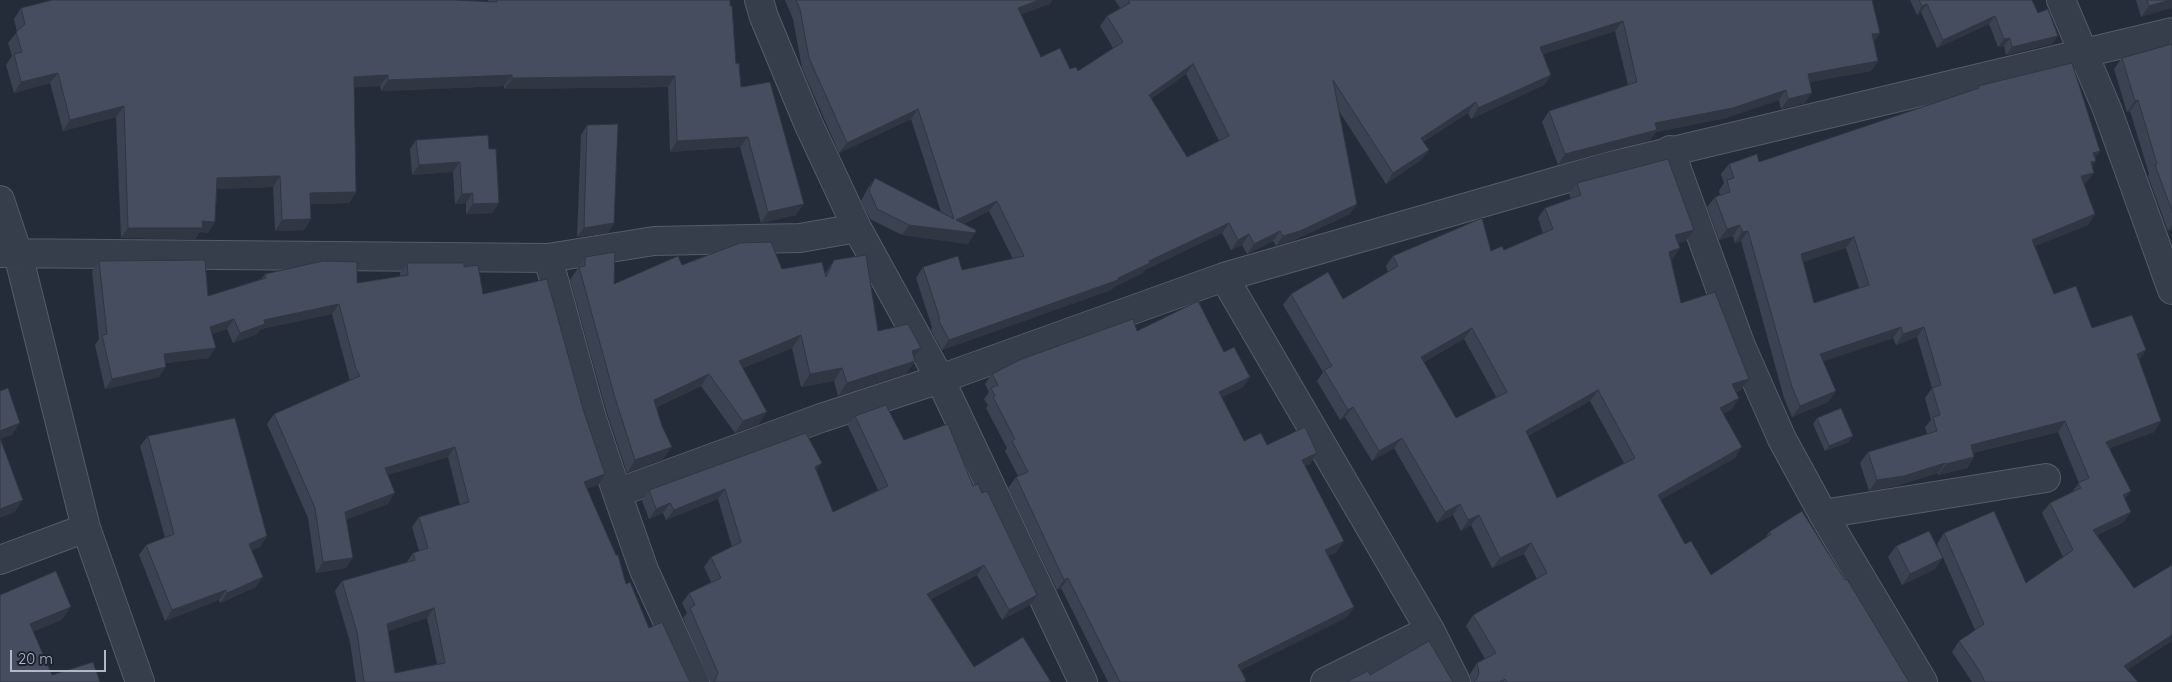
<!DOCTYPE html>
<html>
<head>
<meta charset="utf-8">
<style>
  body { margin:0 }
  #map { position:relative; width:2172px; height:682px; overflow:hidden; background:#242c3a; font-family:Quicksand,sans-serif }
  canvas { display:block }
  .scale { position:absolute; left:10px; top:650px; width:96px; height:22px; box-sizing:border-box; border:2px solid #b2b9c6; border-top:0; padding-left:6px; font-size:15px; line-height:18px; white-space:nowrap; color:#b2b9c6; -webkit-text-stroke:4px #1c232f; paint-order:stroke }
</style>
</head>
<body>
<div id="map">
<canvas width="2172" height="682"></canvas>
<div class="scale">20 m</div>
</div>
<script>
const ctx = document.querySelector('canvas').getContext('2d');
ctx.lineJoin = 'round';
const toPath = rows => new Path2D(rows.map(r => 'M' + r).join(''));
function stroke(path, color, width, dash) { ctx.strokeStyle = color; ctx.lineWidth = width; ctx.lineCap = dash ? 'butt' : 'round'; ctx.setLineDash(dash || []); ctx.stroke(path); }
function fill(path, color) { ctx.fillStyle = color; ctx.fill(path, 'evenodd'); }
const minor = toPath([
  [759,0,764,17,808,123,857,228,940,379,1083,682],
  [2061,0,2107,109,2172,290],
  [1670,150,1741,346,1782,439,1823,514,1923,682],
  [0,200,18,254,86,528,140,682],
  [0,253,548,258,654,241,800,238,857,228],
  [548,258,591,415,617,493,644,570,695,682],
  [1224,277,1430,630,1456,682],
  [617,493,821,418,940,379,1224,277,1610,166,2172,32],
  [1823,514,2046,478],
  [0,560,86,528],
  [1325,682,1430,630]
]);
const wall = toPath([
  [488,0,730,0,736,64,741,87,796,215,761,223,740,147,670,152,668,87,504,89,504,86,381,91,380,86,354,87,356,192,349,203,310,204,304,230,275,231,273,187,217,189,215,222,208,233,200,232,195,239,121,238,116,117,63,131,50,83,14,93,6,65,12,56,8,43,17,32,14,19,21,8,488,2],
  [785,0,1052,0,1050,4,1021,14,1041,57,1070,69,1078,71,1113,48,1100,26,1107,16,1120,8,1115,0,1872,0,1880,33,1874,41,1878,61,1871,71,1810,82,1805,103,1781,109,1779,100,1726,118,1656,132,1650,140,1558,165,1542,122,1549,111,1628,85,1615,31,1543,54,1551,75,1544,85,1471,119,1468,113,1423,142,1429,150,1421,160,1386,184,1339,111,1350,214,1292,241,1276,246,1273,241,1247,254,1242,245,1231,250,1222,233,1145,270,1143,273,1114,287,1111,290,942,350,931,330,932,327,916,278,923,267,962,270,1013,259,989,211,963,224,968,244,902,235,870,219,861,201,868,188,875,178,941,212,911,119,839,153,802,68,793,19],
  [1186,74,1219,141,1187,157,1151,99],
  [1910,0,2032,0,2052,44,2006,55,2004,46,1998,47,1989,24,1937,48,1921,12,1917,15],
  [2136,0,2172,0,2141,17],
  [2172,44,2172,229,2168,231,2148,176,2149,174,2130,111,2127,112,2114,69,2122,58],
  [1978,86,2095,159,2096,161,2092,166,2086,183,2084,184,2095,214,2088,225,2035,246,2054,294,2092,328,2146,350,2139,360,2161,421,2154,432,2110,448,2125,499,2124,522,2097,535,2127,670,2138,682,1972,682,1952,652,1959,641,1975,630,1937,544,1944,533,2026,583,2063,557,2042,513,2050,503,2072,492,2079,483,2058,432,1973,453,1974,457,1967,468,1938,475,1938,473,1896,486,1869,491,1860,463,1868,452,1927,434,1925,427,1931,420,1925,398,1932,388,1917,337,1896,345,1893,338,1823,361,1836,391,1828,402,1792,417,1784,398,1741,241,1735,243,1733,236,1719,240,1707,207,1715,197,1720,195,1719,191,1724,183,1721,174,1729,164,1759,162,1976,89],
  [1846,248,1859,288,1814,303,1803,262],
  [587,125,614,223,608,233,577,237,581,135],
  [416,140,489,149,499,203,492,213,466,214,466,203,455,204,453,172,412,175,410,149],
  [1577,183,1694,230,1686,241,1678,243,1673,259,1671,260,1681,303,1741,390,1736,392,1732,409,1723,414,1735,458,1660,500,1685,544,1711,575,1765,538,1769,532,1909,682,1471,682,1470,674,1477,663,1485,659,1466,626,1473,615,1537,579,1524,554,1492,568,1471,525,1461,531,1453,515,1437,523,1394,448,1372,461,1345,417,1340,420,1317,381,1323,372,1283,305,1291,294,1343,299,1388,272,1386,266,1393,256,1504,250,1543,233,1538,218,1545,208,1571,199,1569,194],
  [1464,339,1496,397,1456,418,1424,362],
  [1590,401,1624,463,1557,498,1528,436],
  [585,257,614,284,682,265,782,269,825,274,834,260,878,331,921,348,914,358,915,361,906,374,838,396,834,381,801,387,792,348,743,368,759,424,735,433,701,386,657,407,663,459,627,473,606,410,570,280],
  [99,261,208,296,261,279,265,274,357,283,400,276,400,273,407,263,464,267,483,294,598,485,587,488,626,584,649,628,691,682,356,682,350,642,335,591,342,581,406,563,413,553,419,551,412,527,419,517,460,505,448,457,388,475,388,504,347,519,346,568,316,573,308,518,267,424,274,414,350,381,332,314,261,329,257,334,233,343,227,329,212,334,209,358,166,363,159,377,105,389,95,345,99,339,92,271],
  [427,618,437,664,395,673,388,631],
  [1137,331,1224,352,1250,377,1243,387,1222,397,1244,441,1317,453,1310,464,1305,466,1337,552,1328,555,1354,607,1347,617,1241,670,1246,680,1245,682,1108,682,1061,588,1057,590,1008,488,1016,477,1018,476,1005,451,1007,448,986,408,988,405,984,399,989,392,985,384,992,374],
  [855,416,904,440,973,486,1030,605,1002,620,977,575,931,599,974,667,1051,682,710,682,683,618,687,613,682,603,689,593,711,582,704,567,711,557,732,547,718,499,666,520,663,513,649,519,642,501,649,490,816,471,833,512,878,490,848,426],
  [1817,418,1849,442,1825,451,1813,424],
  [148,436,267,536,260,547,251,550,256,587,220,603,219,600,165,621,139,555,146,545,165,538,140,446],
  [1896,546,1935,569,1902,585,1888,557]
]);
const shadedWall = toPath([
  [1039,0,1052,0,1050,4,1011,18,1018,8],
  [2170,0,2172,0,2172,8,2141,17,2149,6],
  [1927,4,1921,12,1917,15,1922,6],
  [1995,16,1989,24,1937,48,1943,40],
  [1623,21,1615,31,1532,58,1540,47],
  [1880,33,1873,43,1872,34],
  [2058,36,2052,44,2006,55,2012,47],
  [2010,38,2004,46,1998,47,2004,39],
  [1878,61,1871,71,1800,84,1808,74],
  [1193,64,1186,74,1142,105,1149,95],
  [58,73,50,83,14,93,21,82],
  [388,75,380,86,347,88,354,77],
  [512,75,504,86,381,91,388,80],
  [1551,75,1544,85,1471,119,1478,108],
  [675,76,668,87,504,89,512,78],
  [1786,90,1779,100,1726,118,1656,132,1650,140,1558,165,1565,154,1655,123],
  [1812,93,1805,103,1781,109,1788,99],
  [2138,100,2130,111,2127,112,2135,101],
  [1476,102,1468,113,1413,148,1421,138],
  [124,106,116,117,63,131,70,120],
  [918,109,911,119,839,153,847,143],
  [748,137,740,147,670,152,677,141],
  [1429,150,1421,160,1386,184,1393,173],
  [2100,151,2093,162,2096,161,2088,172,2093,153],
  [460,162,453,172,412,175,419,165],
  [2094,173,2086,183,2074,187,2081,176],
  [280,176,273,187,210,189,217,178],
  [356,192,349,203,302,204,310,193],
  [473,193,466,203,455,204,462,194],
  [997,201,989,211,949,230,975,233,968,244,902,235,909,225,956,220],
  [499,203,492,213,466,214,473,204],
  [804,204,796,215,761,223,768,212],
  [1357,204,1350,214,1292,241,1276,246,1283,236],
  [2095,214,2088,225,2025,250,2032,240],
  [311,219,304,230,275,231,282,220],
  [202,221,215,222,208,233,200,232,195,239,121,238,128,228],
  [614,223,608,233,577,237,584,228],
  [1229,223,1222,233,1145,270,1143,273,1114,287,1111,290,942,350,949,340,1118,278,1149,261],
  [1740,225,1733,236,1719,240,1727,229],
  [2172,225,2172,229,2168,231],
  [1694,230,1686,241,1668,245,1675,235],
  [1280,231,1273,241,1247,254,1254,244],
  [1748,231,1741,241,1735,243,1742,232],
  [1249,234,1242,245,1231,250,1238,240],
  [1854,237,1846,248,1794,265,1801,254],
  [1680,248,1673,259,1661,263,1669,252],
  [339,304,332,314,261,329,257,334,233,343,240,333,264,320],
  [234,319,227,329,203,337,210,327],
  [1901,327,1893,338,1813,365,1820,354],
  [1924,327,1917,337,1896,345,1903,334],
  [1472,328,1464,339,1413,368,1421,357],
  [801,335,792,348,731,373,739,361],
  [216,348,209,358,157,364,164,354],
  [921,348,912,360,912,351],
  [2146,350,2138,361,2137,354],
  [915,361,906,374,838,396,847,383],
  [166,367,159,377,105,389,112,379],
  [842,368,834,381,801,387,810,374],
  [709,374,701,386,646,412,654,400],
  [1250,377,1243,387,1212,402,1219,392],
  [1749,379,1741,390,1724,395,1732,384],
  [1598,390,1590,401,1518,442,1526,431],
  [1836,391,1828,402,1792,417,1800,406],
  [1739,398,1732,409,1713,419,1720,408],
  [1353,407,1345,417,1340,420,1348,410],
  [767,412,759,424,735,433,743,421],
  [2065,421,2058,432,1964,455,1971,445],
  [2161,421,2154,432,2099,452,2106,442],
  [20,423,12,435,0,439,0,431],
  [1853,436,1849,442,1825,451,1829,446],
  [1402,438,1394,448,1372,461,1379,451],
  [455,447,448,457,378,478,385,468],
  [672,447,663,459,627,473,635,460],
  [1742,447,1735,458,1650,506,1658,495],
  [1317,453,1310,464,1295,470,1302,460],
  [1974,457,1967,468,1938,475,1946,464],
  [822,463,814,473,815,467],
  [1945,463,1938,473,1896,486,1869,491,1877,480],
  [605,474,598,485,577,492,584,482],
  [725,489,718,499,666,520,674,510],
  [2131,491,2123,502,2123,495],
  [395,493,388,504,338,523,345,512],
  [23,500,15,512,0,518,0,509],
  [670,503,663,513,649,519,656,509],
  [1460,504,1453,515,1437,523,1445,512],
  [2131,512,2124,522,2086,541,2093,530],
  [1479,515,1471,525,1461,531,1468,520],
  [267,536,260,547,241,555,249,544],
  [1344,541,1337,552,1318,560,1325,550],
  [1531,543,1524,554,1492,568,1500,558],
  [353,558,346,568,316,573,323,562],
  [1943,558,1935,569,1902,585,1910,574],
  [984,565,977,575,920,604,927,594],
  [263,577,256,587,220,603,227,593],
  [1068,578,1061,588,1057,590,1064,580],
  [226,590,219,600,165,621,172,610],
  [1037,595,1030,605,1002,620,1009,610],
  [71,607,62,620,21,637,30,624],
  [1354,607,1347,617,1230,675,1238,665],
  [434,608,427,618,380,634,387,624],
  [2172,635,2172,641,2117,677,2124,666]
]);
const building = toPath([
  [52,0,454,0,497,2,497,0,730,0,730,6,732,6,736,64,739,63,741,87,770,82,804,204,768,212,748,137,677,141,675,76,512,78,512,75,388,80,388,75,354,77,356,192,310,193,311,219,282,220,280,176,217,178,215,222,202,221,203,228,128,228,124,106,70,120,58,73,21,82,14,54,22,52,16,32,25,24,21,8,52,0],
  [796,0,1039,0,1018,8,1041,57,1060,48,1070,69,1076,67,1078,71,1123,42,1107,16,1130,3,1128,0,1872,0,1880,33,1872,34,1878,61,1808,74,1812,93,1788,99,1786,90,1733,108,1655,123,1657,130,1565,154,1549,111,1637,82,1623,21,1540,47,1551,75,1478,108,1476,102,1421,138,1429,150,1393,173,1333,80,1357,204,1300,231,1283,236,1280,231,1254,244,1249,234,1238,240,1229,223,1149,261,1150,263,1118,278,1118,280,949,340,938,319,940,319,923,267,958,256,962,270,1024,256,997,201,956,220,976,230,975,233,909,225,877,209,869,190,875,178,954,219,918,109,847,143,809,58,800,9,796,0],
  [1193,64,1229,136,1187,157,1149,95,1193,64],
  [1919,0,2032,0,2038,13,2048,9,2058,36,2012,47,2010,38,2004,39,1995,16,1943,40,1927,4,1922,6,1919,0],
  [2147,0,2170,0,2149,6,2147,0],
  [2172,44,2172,211,2155,165,2157,164,2138,100,2135,101,2122,58,2172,44],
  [2072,63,2100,151,2093,153,2096,161,2091,162,2094,173,2081,176,2095,214,2032,240,2054,294,2076,286,2092,328,2132,315,2146,350,2137,354,2161,421,2106,442,2131,491,2123,495,2131,512,2093,530,2134,588,2172,565,2172,635,2124,666,2138,682,1985,682,1979,670,1959,641,1984,624,1944,533,1994,511,2026,583,2073,550,2050,503,2081,488,2078,483,2089,478,2065,421,1971,445,1974,457,1946,464,1945,463,1904,476,1877,480,1868,452,1937,431,1933,417,1940,415,1932,388,1941,385,1924,327,1903,334,1901,327,1820,354,1836,391,1800,406,1792,387,1748,231,1742,232,1740,225,1727,229,1715,197,1730,192,1727,180,1734,178,1729,164,1757,154,1759,162,1979,88,1978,86,2072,63],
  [1854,237,1869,285,1814,303,1801,254,1854,237],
  [618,124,614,223,584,228,587,125,618,124],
  [488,135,489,149,496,149,499,203,473,204,473,193,462,194,460,162,419,165,416,140,488,135],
  [1668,159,1694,230,1675,235,1680,248,1669,252,1681,303,1715,292,1749,379,1732,384,1739,398,1720,408,1742,447,1658,495,1685,544,1691,541,1711,575,1771,534,1769,532,1802,511,1845,580,1847,579,1909,682,1507,682,1505,679,1500,682,1474,682,1477,679,1479,673,1477,663,1496,653,1473,615,1547,573,1531,543,1500,558,1479,515,1468,520,1460,504,1445,512,1402,438,1379,451,1353,407,1348,410,1324,370,1332,366,1291,294,1328,272,1343,299,1398,266,1393,256,1482,218,1491,251,1502,246,1504,250,1553,229,1545,208,1581,195,1577,183,1668,159],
  [1472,328,1507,392,1456,418,1421,357,1472,328],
  [1598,390,1635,458,1557,498,1526,431,1598,390],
  [771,242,782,269,822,262,826,277,834,260,866,255,878,331,908,324,921,348,912,351,915,361,847,383,842,368,810,374,801,335,739,361,767,412,743,421,709,374,654,400,662,426,672,447,635,460,615,398,579,267,585,266,585,257,615,252,614,284,678,256,682,265,740,243,771,242],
  [205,260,208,296,266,278,265,274,323,261,357,262,357,283,408,275,407,263,464,263,464,267,478,265,483,294,547,279,583,409,605,474,584,482,616,555,618,555,626,584,630,582,649,628,662,622,688,678,691,682,364,682,357,632,342,581,415,560,413,553,428,548,419,517,469,502,455,447,385,468,395,493,345,512,353,558,323,562,315,508,274,414,360,376,356,369,339,304,264,320,265,324,240,333,234,319,210,327,216,348,164,354,166,367,112,379,102,335,107,334,99,261,205,260],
  [434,608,445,663,395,673,387,624,434,608],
  [1198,301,1224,352,1234,347,1250,377,1219,392,1244,441,1261,433,1267,445,1305,427,1317,453,1302,460,1344,541,1325,550,1354,607,1238,665,1246,680,1243,682,1120,682,1068,578,1064,580,1016,477,1028,472,1012,441,1015,439,993,397,995,396,991,388,998,385,992,374,1022,359,1133,319,1137,331,1198,301],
  [8,388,20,423,0,431,0,391,8,388],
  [886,405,904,440,948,424,973,486,978,484,982,493,987,491,1037,595,1009,610,984,565,927,594,974,667,1023,637,1051,682,714,682,718,673,690,608,695,605,689,593,721,578,711,557,741,542,725,489,674,510,670,503,656,509,649,490,806,433,822,463,815,467,833,512,888,486,855,416,886,405],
  [1841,408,1853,436,1829,446,1817,418,1841,408],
  [235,418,267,536,249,544,263,577,227,593,226,590,172,610,146,545,174,534,148,436,235,418],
  [0,438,23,500,0,509,0,438],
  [1929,531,1943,558,1910,574,1896,546,1929,531],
  [56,571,71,607,30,624,52,675,93,662,100,682,0,682,0,595,56,571],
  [1429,641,1453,682,1346,682,1368,671,1370,675,1429,641]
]);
stroke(minor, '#555c68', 30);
stroke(minor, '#373e4b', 28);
fill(wall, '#3b4251');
fill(shadedWall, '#303642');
fill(building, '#454d5e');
stroke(building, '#303642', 1);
</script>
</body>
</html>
